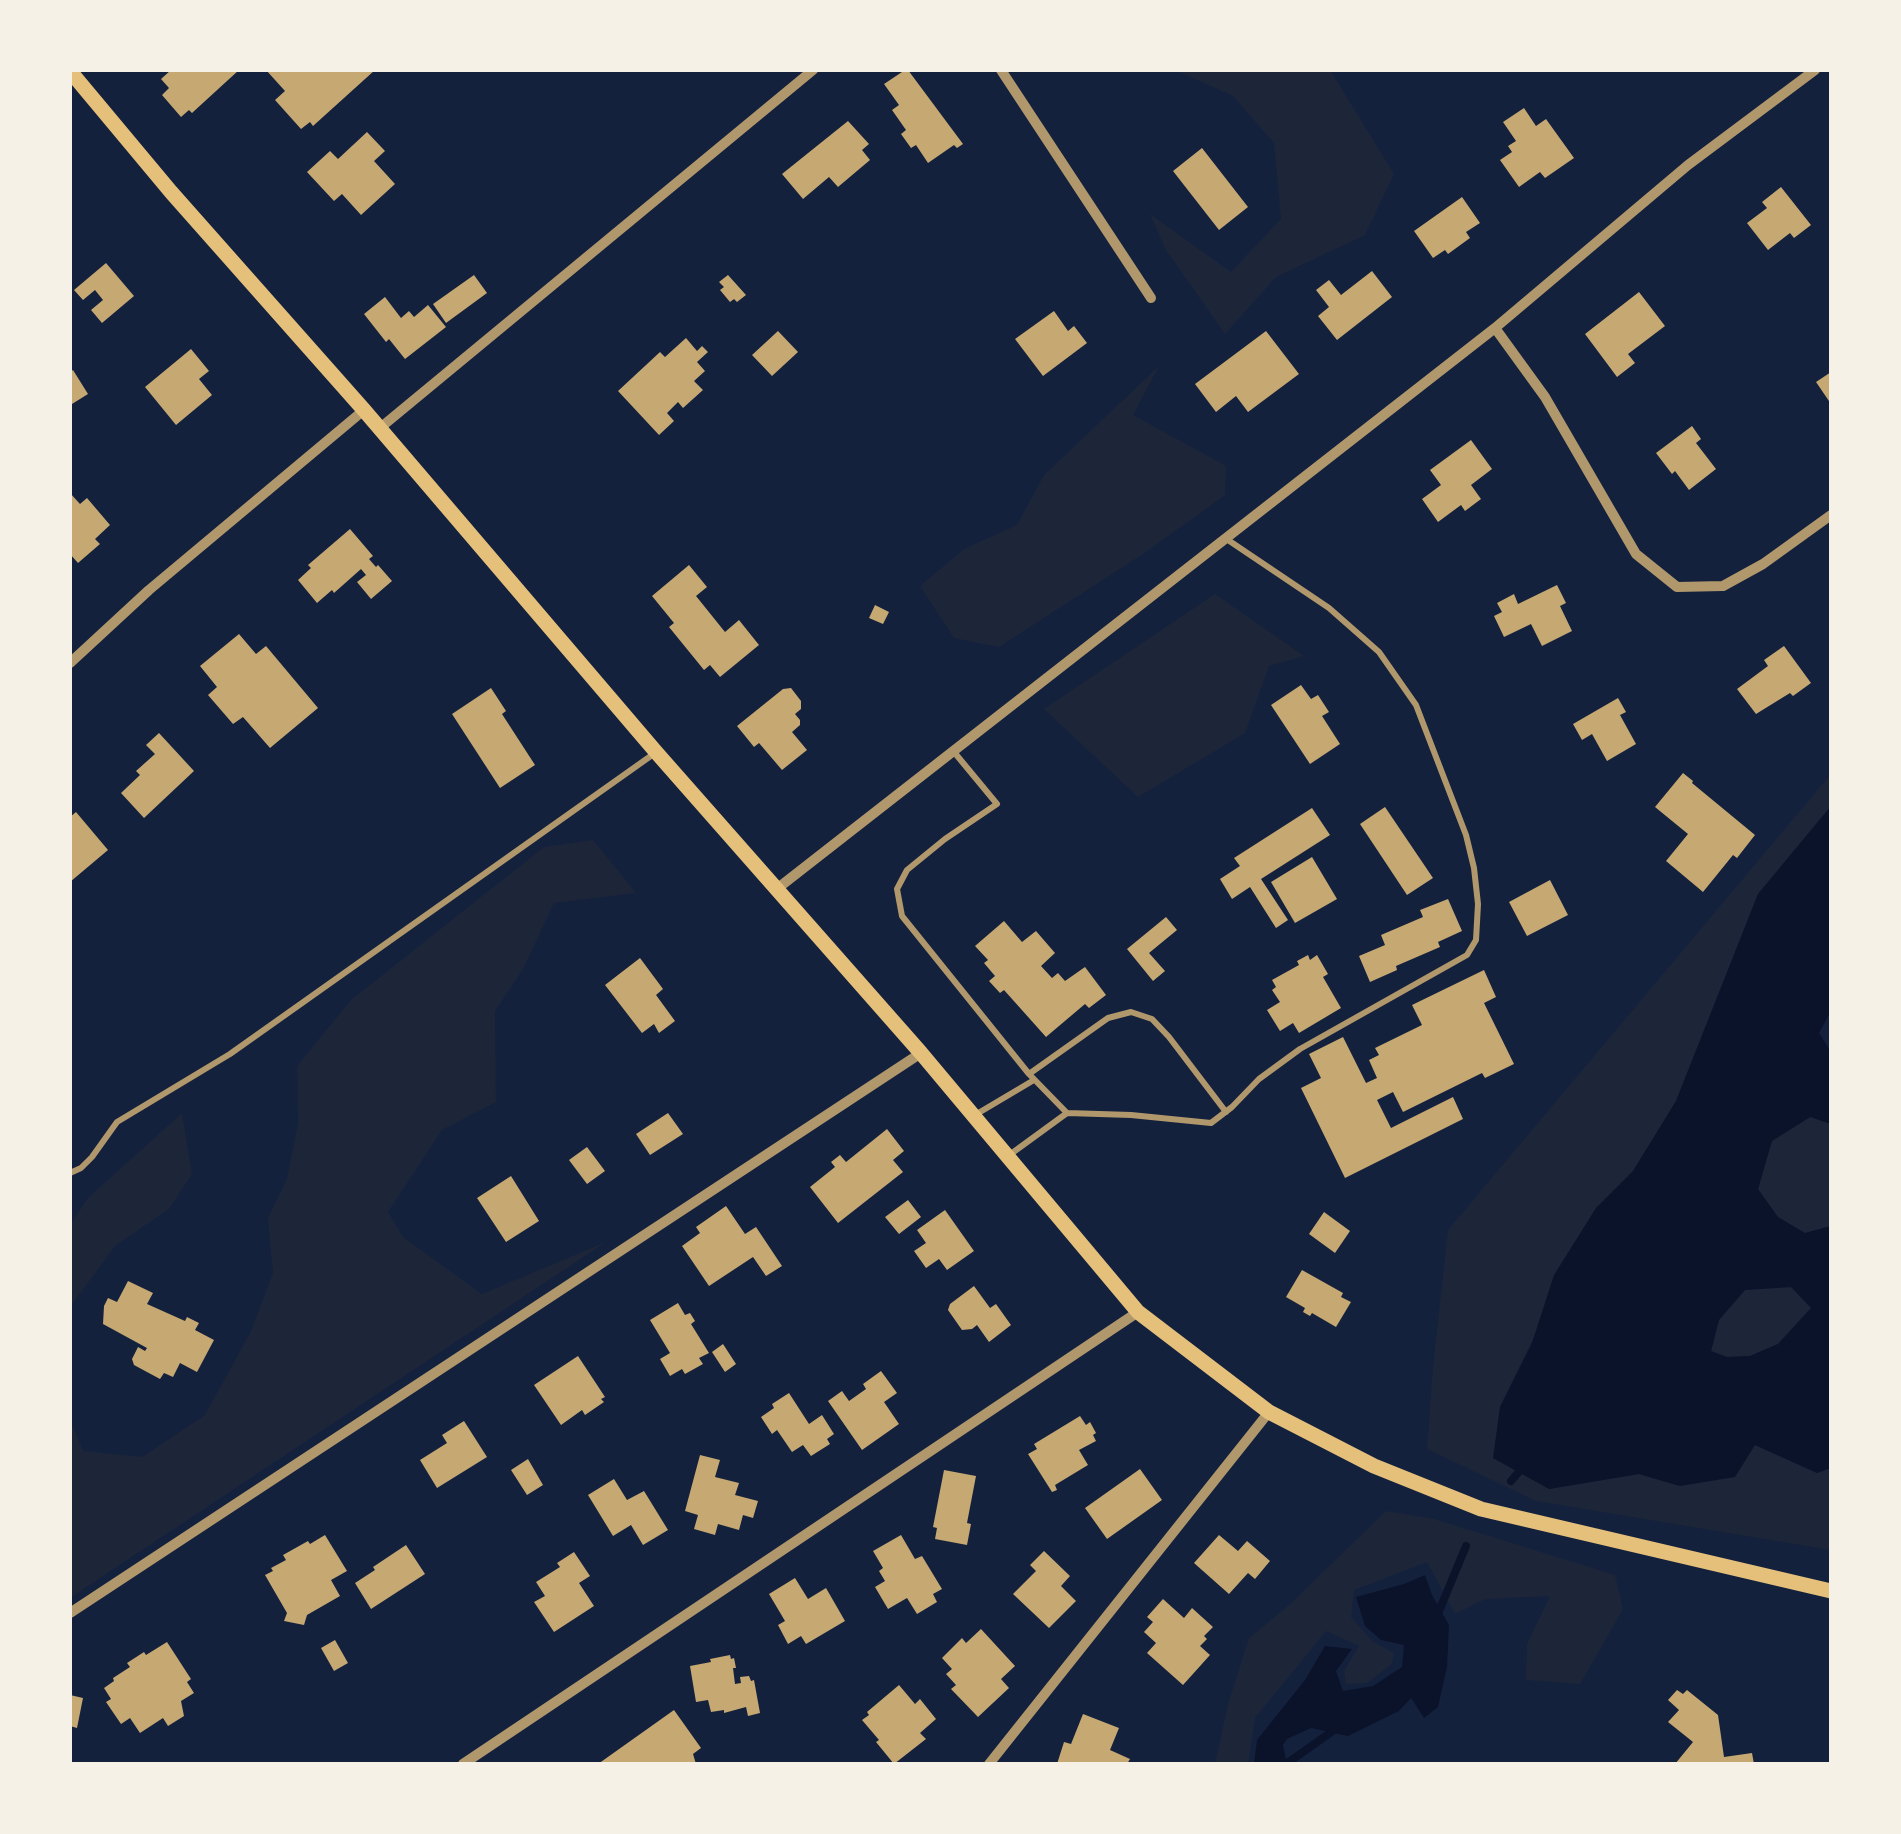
<!DOCTYPE html>
<html>
<head>
<meta charset="utf-8">
<style>
  body { margin:0 }
  #map { position:relative; width:1901px; height:1834px; overflow:hidden; background:#14213d; font-family:"Titillium Web",sans-serif }
  canvas { display:block }
  .frame { position:absolute; inset:0; border:72px solid #f6f1e7; pointer-events:none }
</style>
</head>
<body>
<div id="map">
<canvas width="1901" height="1834"></canvas>
<div class="frame"></div>
</div>
<script>
const ctx = document.querySelector('canvas').getContext('2d');
ctx.lineJoin = 'round';
function fill(path, color) { ctx.fillStyle = color; ctx.fill(path, 'evenodd'); }
const toPath = rows => new Path2D(rows.map(r => 'M' + r).join(''));
function stroke(path, color, width, dash) { ctx.strokeStyle = color; ctx.lineWidth = width; ctx.lineCap = dash ? 'butt' : 'round'; ctx.setLineDash(dash || []); ctx.stroke(path); }
const green = toPath([
  [1175,70,1330,70,1394,174,1365,235,1276,277,1225,334,1166,250,1150,214,1231,272,1281,219,1274,143,1233,96],
  [1159,366,1133,415,1226,466,1225,495,1143,554,999,647,954,638,920,586,964,549,1017,525,1044,475],
  [1215,594,1304,656,1269,666,1245,733,1138,797,1044,709],
  [1831,774,1831,806,1758,894,1676,1101,1633,1171,1596,1208,1500,1407,1549,1489,1639,1474,1680,1486,1755,1445,1817,1473,1831,1468,1831,1550,1536,1501,1427,1449,1433,1367,1448,1230],
  [593,840,636,893,554,903,523,969,495,1011,496,1102,442,1130,388,1212,403,1237,482,1294,606,1242,70,1598,70,1419,83,1451,142,1457,205,1415,251,1331,273,1273,268,1218,287,1179,298,1123,297,1066,351,1000,544,847],
  [182,1113,192,1174,169,1209,115,1246,70,1307,70,1225,88,1198],
  [1811,1117,1831,1124,1831,1226,1805,1233,1778,1218,1758,1189,1771,1141],
  [1792,1287,1812,1307,1778,1344,1750,1356,1727,1357,1711,1351,1719,1320,1745,1290],
  [1386,1511,1434,1519,1615,1575,1623,1609,1580,1684,1526,1680,1527,1644,1550,1596,1485,1599,1455,1614,1427,1562,1354,1590,1351,1617,1372,1641,1394,1653,1392,1664,1367,1683,1346,1684,1344,1671,1359,1646,1326,1631,1255,1718,1248,1764,1214,1764,1216,1760,1228,1704,1249,1638,1289,1605]
]);
const water = toPath([
  [1831,806,1831,1011,1819,1033,1831,1052,1831,1124,1810,1117,1772,1141,1758,1189,1778,1217,1805,1233,1831,1226,1831,1468,1817,1473,1755,1445,1735,1477,1680,1486,1639,1474,1549,1489,1493,1458,1500,1407,1532,1343,1554,1275,1596,1208,1633,1171,1676,1101,1758,894],
  [1791,1287,1811,1308,1778,1344,1750,1356,1727,1357,1711,1351,1719,1320,1745,1290],
  [1425,1575,1432,1595,1449,1625,1447,1667,1438,1707,1424,1718,1411,1698,1399,1711,1348,1736,1311,1728,1287,1739,1283,1745,1287,1764,1254,1764,1257,1740,1305,1680,1325,1646,1352,1649,1336,1671,1343,1691,1373,1686,1402,1667,1404,1645,1381,1640,1365,1626,1356,1597,1404,1584]
]);
const stream = toPath([
  [1511,1481,1523,1467],
  [1437,1616,1466,1546],
  [1286,1764,1337,1728]
]);
const building = toPath([
  [171,70,239,70,192,113,189,110,181,117,162,95,169,88,161,79],
  [266,70,375,70,313,126,310,122,301,129,275,100,285,91],
  [905,70,908,70,963,144,957,148,954,145,928,163,916,145,911,148,901,134,906,130,892,110,899,105,884,84],
  [1524,108,1536,126,1546,119,1574,158,1545,178,1540,172,1519,187,1500,160,1512,152,1508,146,1516,141,1503,122],
  [848,121,869,144,862,150,870,160,838,187,829,177,803,199,782,174],
  [367,132,385,151,374,161,395,184,361,215,342,194,334,201,307,172,330,151,338,159],
  [1202,148,1248,207,1219,230,1173,171],
  [1781,187,1811,225,1794,238,1790,233,1768,250,1747,223,1767,208,1762,202],
  [1462,197,1480,223,1466,232,1470,238,1448,254,1445,250,1433,258,1414,231],
  [106,263,134,296,102,323,91,310,103,300,95,290,83,300,74,290],
  [1372,271,1392,297,1337,340,1318,316,1329,307,1316,290,1329,280,1341,295],
  [474,275,487,293,446,323,433,304],
  [728,275,746,295,737,302,734,299,730,302,720,290,724,287,719,282],
  [1639,292,1665,326,1628,354,1635,363,1617,377,1585,334],
  [385,297,401,318,409,311,414,317,428,305,446,327,405,359,389,339,386,342,364,314],
  [1054,311,1068,331,1074,326,1087,343,1043,376,1015,339],
  [778,331,798,352,772,376,752,355],
  [1266,331,1299,374,1248,412,1236,396,1216,412,1195,384],
  [686,338,697,351,702,346,708,352,697,362,705,371,694,381,703,390,683,408,678,402,667,413,674,421,659,435,618,391,660,352,665,357],
  [191,349,209,371,199,379,212,395,176,425,145,387],
  [73,370,88,394,72,404,70,401,70,372],
  [1831,372,1831,404,1816,382],
  [1692,426,1701,439,1696,443,1716,469,1689,490,1675,471,1672,474,1656,453],
  [1471,440,1492,469,1471,485,1481,499,1465,511,1461,505,1438,522,1422,499,1441,485,1430,470],
  [70,493,80,504,87,498,110,525,95,539,100,544,78,563,70,554],
  [350,529,373,556,369,559,376,567,378,565,392,581,371,599,357,582,366,575,361,569,334,593,332,590,317,603,298,580,311,568,308,565],
  [689,565,707,587,696,596,725,632,739,620,759,645,720,677,710,665,704,670,669,627,674,623,652,596],
  [1557,585,1566,603,1560,606,1572,631,1542,646,1531,624,1504,637,1494,616,1502,612,1497,603,1514,594,1518,604],
  [875,605,889,612,883,624,869,618],
  [239,634,256,654,266,646,318,708,270,748,243,717,233,724,208,695,217,687,200,666],
  [1784,646,1811,683,1793,696,1790,693,1756,714,1737,689,1768,666,1764,660],
  [1301,685,1311,699,1318,695,1329,712,1322,716,1340,744,1310,764,1271,705],
  [491,688,506,711,502,714,535,765,500,788,452,714],
  [791,688,801,701,801,709,795,714,800,720,800,725,792,732,807,750,782,770,759,743,754,747,737,726,783,689],
  [1618,698,1626,712,1620,715,1636,744,1607,761,1592,734,1582,740,1573,724],
  [159,733,194,771,144,818,121,793,140,775,136,771,155,754,146,745],
  [1683,773,1693,781,1692,783,1755,835,1737,858,1733,855,1703,892,1666,861,1688,834,1655,807],
  [1385,807,1433,878,1407,895,1360,824],
  [1312,808,1330,835,1261,879,1288,920,1276,928,1250,887,1232,899,1220,879,1240,866,1234,858],
  [76,812,108,850,70,882,70,817],
  [1312,857,1337,899,1295,923,1271,882],
  [1550,880,1568,915,1527,936,1509,902],
  [1448,899,1462,931,1438,942,1440,947,1396,966,1397,970,1370,982,1359,956,1385,945,1381,935,1423,917,1420,910],
  [1166,917,1177,930,1149,953,1165,971,1153,981,1127,949],
  [1004,921,1022,942,1036,931,1055,953,1041,966,1052,978,1058,973,1065,981,1085,967,1106,995,1089,1008,1085,1004,1046,1037,1004,990,1000,993,989,981,995,976,984,963,988,960,975,946],
  [1308,955,1310,960,1317,955,1328,974,1323,977,1341,1008,1299,1033,1293,1023,1280,1031,1267,1010,1280,1002,1272,990,1276,987,1272,980,1299,965,1297,961],
  [640,958,663,989,656,995,675,1021,659,1033,654,1024,642,1033,605,985],
  [1484,970,1496,997,1484,1003,1514,1064,1485,1078,1482,1073,1403,1112,1393,1092,1377,1100,1391,1128,1453,1097,1463,1119,1345,1178,1301,1088,1321,1078,1309,1054,1343,1037,1366,1083,1377,1078,1369,1060,1379,1055,1375,1048,1422,1025,1412,1005],
  [668,1113,683,1134,650,1155,636,1134],
  [887,1129,904,1151,893,1160,903,1172,838,1223,810,1187,835,1167,831,1162,840,1155,846,1162],
  [587,1147,605,1171,587,1184,569,1160],
  [511,1176,539,1221,506,1242,477,1198],
  [908,1200,921,1217,899,1234,885,1217],
  [726,1206,745,1234,756,1227,782,1266,766,1276,753,1257,709,1286,682,1246,700,1233,696,1227],
  [945,1210,974,1251,947,1270,939,1259,926,1268,914,1251,926,1243,917,1230],
  [1324,1212,1350,1231,1335,1253,1309,1234],
  [1302,1270,1343,1293,1341,1297,1351,1302,1336,1327,1312,1313,1310,1316,1303,1312,1305,1308,1286,1297],
  [128,1281,153,1293,147,1304,185,1321,187,1317,199,1323,195,1330,214,1340,197,1372,180,1363,173,1377,164,1373,160,1379,134,1365,132,1359,138,1347,145,1351,147,1348,103,1324,104,1306,108,1298,117,1302],
  [974,1286,990,1308,996,1304,1011,1325,989,1342,977,1325,972,1329,962,1330,948,1310,950,1304],
  [678,1303,685,1315,690,1313,695,1321,691,1324,709,1353,699,1358,703,1364,685,1374,682,1369,670,1376,660,1359,670,1353,650,1320],
  [723,1344,736,1364,725,1372,712,1352],
  [578,1356,605,1397,601,1399,604,1402,585,1415,582,1410,561,1425,534,1385],
  [881,1371,897,1393,884,1402,899,1424,862,1450,828,1401,842,1391,849,1401,866,1389,863,1384],
  [789,1393,809,1424,822,1415,834,1434,827,1439,830,1444,811,1456,803,1445,792,1452,777,1430,772,1434,761,1417,774,1408,772,1404],
  [1080,1416,1086,1425,1090,1422,1096,1433,1093,1435,1096,1441,1079,1450,1088,1465,1055,1485,1057,1490,1052,1492,1028,1454,1037,1449,1034,1444],
  [464,1421,487,1457,437,1488,420,1460,447,1443,442,1435],
  [700,1455,720,1460,715,1477,739,1483,735,1495,758,1501,753,1518,743,1515,739,1530,718,1524,715,1535,694,1529,698,1515,685,1511],
  [528,1459,543,1485,527,1495,511,1470],
  [1140,1469,1162,1500,1107,1539,1085,1508],
  [944,1470,976,1476,967,1523,971,1524,967,1545,935,1539,937,1528,933,1527],
  [614,1479,627,1500,644,1491,668,1530,643,1545,631,1525,613,1536,588,1495],
  [325,1535,347,1571,331,1580,340,1596,307,1615,304,1625,284,1621,287,1613,265,1575,273,1571,271,1568,286,1560,283,1555,308,1541,310,1544],
  [901,1535,915,1559,922,1556,942,1589,933,1594,937,1602,917,1614,907,1598,888,1609,875,1587,885,1581,879,1571,883,1568,873,1551],
  [1219,1535,1238,1551,1247,1541,1270,1561,1255,1579,1248,1573,1229,1594,1194,1563],
  [406,1545,425,1574,371,1609,355,1583,375,1570,373,1567],
  [1044,1551,1070,1576,1061,1586,1076,1601,1049,1628,1013,1594,1036,1571,1030,1565],
  [574,1552,590,1576,579,1583,594,1606,554,1632,534,1602,545,1596,536,1582,560,1567,557,1563],
  [795,1578,808,1599,826,1588,845,1621,806,1644,801,1636,788,1644,778,1625,785,1621,769,1594],
  [1163,1599,1184,1618,1192,1608,1213,1627,1204,1636,1207,1639,1200,1646,1210,1655,1183,1685,1147,1653,1156,1643,1144,1632,1153,1622,1147,1617],
  [981,1629,1015,1666,1001,1679,1009,1688,978,1717,951,1689,956,1685,946,1674,952,1669,942,1658,962,1638,966,1643],
  [335,1640,348,1663,334,1671,321,1648],
  [167,1642,191,1679,187,1682,194,1693,181,1701,184,1716,168,1726,163,1718,140,1733,130,1718,121,1724,106,1702,111,1699,104,1688,114,1681,113,1678,130,1667,127,1663,144,1652,146,1655],
  [730,1655,731,1659,734,1658,736,1668,733,1668,735,1684,741,1683,740,1677,749,1676,751,1681,754,1680,760,1713,748,1716,746,1707,724,1713,724,1710,711,1712,708,1700,696,1702,690,1666,711,1662,710,1659],
  [899,1685,915,1704,920,1699,936,1719,920,1733,926,1739,894,1764,876,1742,879,1740,862,1720,869,1715,867,1712],
  [1677,1690,1683,1694,1687,1690,1718,1715,1724,1757,1752,1753,1754,1764,1675,1764,1693,1742,1668,1722,1679,1710,1668,1700],
  [70,1695,83,1698,77,1728,70,1726],
  [674,1710,701,1748,693,1754,696,1764,598,1764],
  [1083,1714,1119,1728,1110,1750,1130,1759,1127,1764,1057,1764,1064,1742,1071,1744]
]);
const service = toPath([
  [954,752,997,804,945,839,907,870,897,889,902,916,1029,1074,1067,1113,1131,1115,1211,1123,1232,1107,1259,1079,1300,1049,1467,955,1476,940,1478,904,1474,868,1466,835,1416,705,1379,652,1329,608,1225,538],
  [1029,1074,1108,1018,1131,1012,1152,1019,1169,1037,1226,1112],
  [975,1115,1034,1080],
  [1008,1156,1067,1113],
  [70,1173,81,1168,92,1157,117,1122,230,1054,655,753]
]);
const minor = toPath([
  [1001,70,1151,298],
  [1495,328,1545,397,1636,554,1677,587,1723,586,1763,564,1831,515],
  [380,428,813,70],
  [70,663,149,590,364,410],
  [778,888,1495,328,1688,165,1815,70],
  [70,1613,921,1053],
  [463,1764,1138,1312],
  [989,1764,1269,1412]
]);
const secondary = toPath([
  [70,71,171,192,364,410,656,752,921,1053,1138,1312,1269,1412,1374,1466,1481,1509,1831,1591]
]);
fill(green, '#1d2539');
fill(water, '#0b132b');
stroke(stream, '#0b132b', 8);
fill(building, '#c6a872');
stroke(service, '#b1986c', 6);
stroke(minor, '#b1986c', 10);
stroke(secondary, '#e5c07b', 15);
</script>
</body>
</html>
